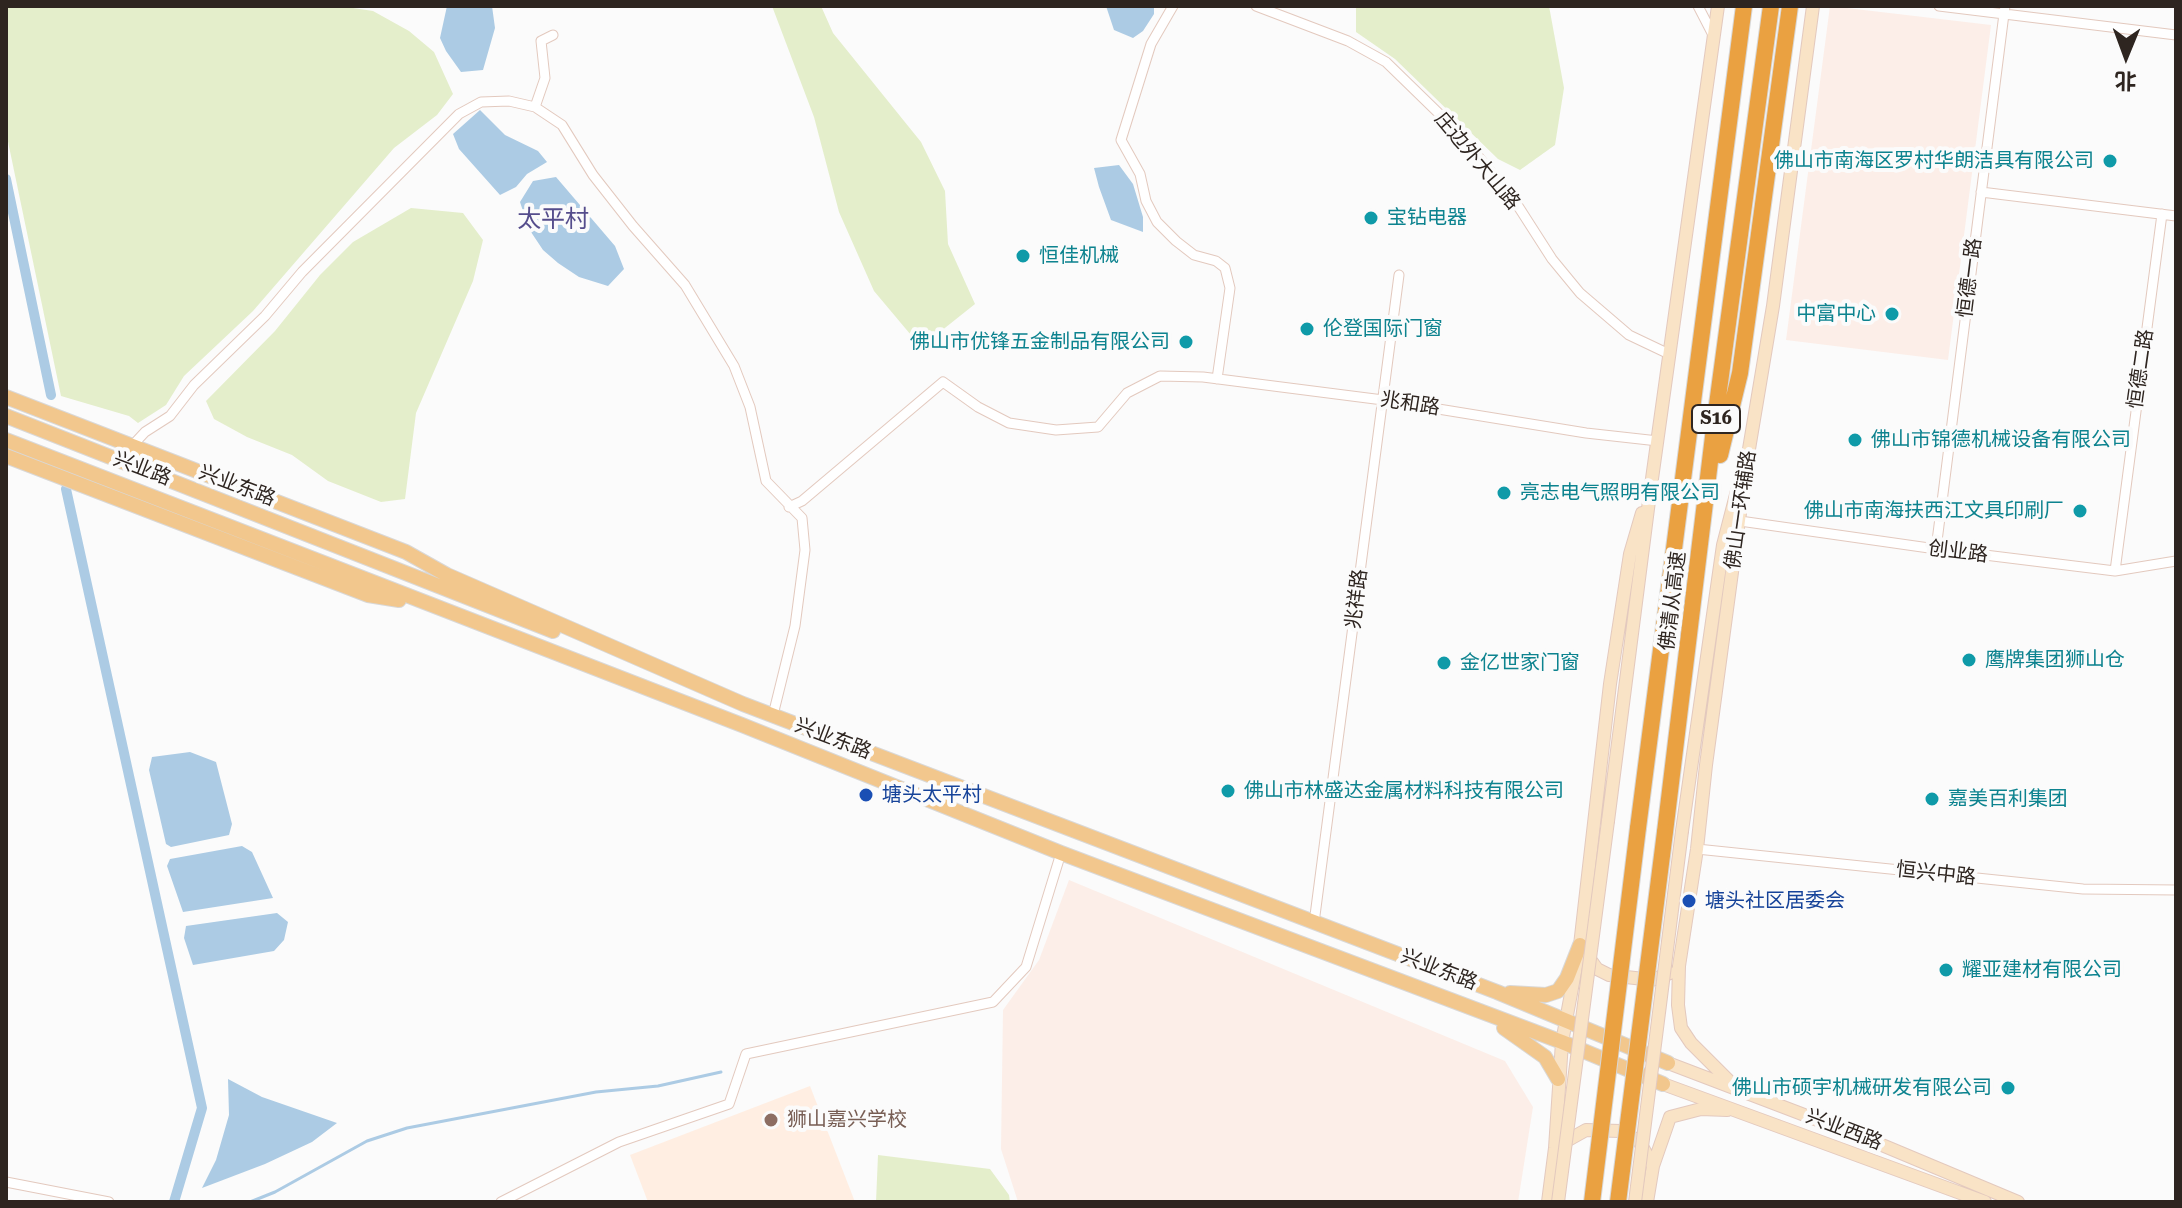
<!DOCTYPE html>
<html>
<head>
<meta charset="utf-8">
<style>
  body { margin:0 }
  #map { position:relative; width:2182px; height:1208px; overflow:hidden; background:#fbfbfb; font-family:"Roboto Serif","Noto Sans SC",serif }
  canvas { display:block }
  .frame { position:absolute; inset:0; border:8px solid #2e2520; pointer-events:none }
  .north { position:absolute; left:2086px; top:16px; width:80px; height:80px; -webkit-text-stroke:6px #fbfbfb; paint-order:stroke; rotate:181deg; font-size:22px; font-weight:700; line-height:32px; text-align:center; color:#2e2520 }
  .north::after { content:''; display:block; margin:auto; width:28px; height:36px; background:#2e2520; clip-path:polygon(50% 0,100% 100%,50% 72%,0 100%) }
</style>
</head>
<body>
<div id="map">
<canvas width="2182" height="1208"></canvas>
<div class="frame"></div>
<div class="north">北</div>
</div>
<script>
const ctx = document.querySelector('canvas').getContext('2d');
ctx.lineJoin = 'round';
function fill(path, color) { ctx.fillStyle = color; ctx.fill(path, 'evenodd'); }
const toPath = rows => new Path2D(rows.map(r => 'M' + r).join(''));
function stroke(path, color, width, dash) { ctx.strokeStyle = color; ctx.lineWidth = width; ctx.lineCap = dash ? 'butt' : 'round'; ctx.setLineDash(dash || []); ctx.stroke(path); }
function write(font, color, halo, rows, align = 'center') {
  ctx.font = font + ' "Roboto Serif","Noto Sans SC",serif'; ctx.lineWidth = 8; ctx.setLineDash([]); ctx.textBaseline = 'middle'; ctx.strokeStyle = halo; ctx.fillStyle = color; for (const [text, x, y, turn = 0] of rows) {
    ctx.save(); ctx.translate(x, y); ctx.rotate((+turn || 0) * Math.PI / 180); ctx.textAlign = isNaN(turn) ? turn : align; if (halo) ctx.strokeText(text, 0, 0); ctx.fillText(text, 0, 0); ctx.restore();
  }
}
const industrial = toPath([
  [1830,6,1991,25,1948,360,1786,340],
  [1069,880,1505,1061,1533,1107,1518,1202,1018,1202,1001,1149,1003,1010,1039,960]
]);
const education = toPath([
  [810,1086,855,1202,648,1202,630,1155]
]);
const green = toPath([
  [6,6,340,6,373,11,409,31,434,52,453,94,437,115,394,148,253,311,184,376,166,405,138,423,129,416,61,396,6,132],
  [772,6,821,6,833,33,921,142,945,191,948,244,975,304,921,347,874,291,839,212,814,117],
  [1356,6,1549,6,1564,88,1555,145,1520,170,1498,159,1395,59,1356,32],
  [411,208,463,213,483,240,473,281,416,413,405,499,381,502,328,481,292,455,247,437,214,419,206,401,275,331,320,275,353,242],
  [878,1155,990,1169,1009,1195,1010,1202,876,1202]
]);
const water = toPath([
  [447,6,492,6,495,28,483,70,461,72,446,51,440,38],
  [1106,6,1154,6,1154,14,1143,31,1133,38,1114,30],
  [480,110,505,135,538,151,547,162,527,174,516,187,500,195,459,149,453,134],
  [1119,165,1133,184,1143,217,1143,232,1111,220,1099,187,1094,168],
  [556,177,615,246,624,269,608,286,579,277,558,263,543,250,529,229,520,202,533,181],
  [190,752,216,762,232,824,229,835,171,847,166,844,149,770,152,757],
  [242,846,252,852,273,898,183,912,167,866,170,859],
  [277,913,288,922,284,940,274,951,193,965,184,938,186,926],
  [228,1079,262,1097,337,1123,312,1142,265,1164,202,1188,216,1160,229,1115]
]);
const stream = toPath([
  [250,1202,275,1192,367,1141,407,1128,596,1092,658,1086,721,1072]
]);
const canal = toPath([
  [6,179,51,395],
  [66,489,202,1108,174,1202]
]);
const street = toPath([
  [1173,6,1151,44,1121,140,1140,174,1146,201,1157,222,1176,241,1194,255,1216,261,1225,268,1230,288,1217,379],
  [1256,6,1348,41,1386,62,1461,135,1518,206,1552,259,1580,293,1629,335,1669,354],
  [1698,6,1713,35],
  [1939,6,2176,35],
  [535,107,545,78,541,41,553,35],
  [1981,192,2176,216],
  [132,446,145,432,170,416,194,385,265,316,302,272,459,114,481,102,509,101,535,107,562,125,593,175,633,226,685,285,734,366,750,407,766,481,802,518,805,550,795,626,773,715],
  [789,507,802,501,943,382,978,407,1009,423,1056,430,1098,427,1127,393,1160,376,1203,377,1383,400,1586,433,1658,441],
  [1740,521,1936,549,2115,571,2176,561],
  [1936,549,2005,6],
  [2115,571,2162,214],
  [1697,849,2083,889,2176,890],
  [1314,923,1399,275],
  [6,1182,109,1202],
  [501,1202,619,1142,729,1104,746,1054,993,1002,1026,967,1061,853]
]);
const secondary = toPath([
  [1608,821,1650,493,1718,6],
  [1682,831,1723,545,1738,487],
  [1587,955,1597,969,1609,975,1652,980,1670,973],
  [1668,1063,1870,1140,2018,1202],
  [1663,1084,1985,1202],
  [1740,1092,1691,1043,1681,1028,1678,1005,1679,966,1697,849,1706,765,1747,461,1773,306,1813,6],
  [1561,1144,1586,1130,1620,1131,1639,1141,1653,1166],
  [1548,1202,1555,1148,1562,1042,1580,945,1610,684,1630,554,1642,513],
  [1647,1202,1653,1166,1670,1117,1701,1109,1727,1110]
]);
const primary = toPath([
  [6,397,406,552,447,575,743,704,1497,992,1668,1063],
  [6,416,553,631],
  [6,440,742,725,1061,853,1562,1042,1663,1084],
  [6,456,368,595,399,600],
  [1510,993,1546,995,1558,991,1567,978,1580,945],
  [1504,1028,1545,1057,1558,1079]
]);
const highway = toPath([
  [1720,455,1740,373,1790,6],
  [1638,828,1744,6],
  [1665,832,1716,412,1771,6]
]);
const secondaryBridge = toPath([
  [1558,1202,1608,821],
  [1635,1202,1682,831]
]);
const highwayBridge = toPath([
  [1592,1202,1638,828],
  [1618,1202,1665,832]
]);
const markers = [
  [2110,161,8,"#0f9aa8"],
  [1371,218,8,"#0f9aa8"],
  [1023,256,8,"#0f9aa8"],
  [1892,314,8,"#0f9aa8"],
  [1307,329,8,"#0f9aa8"],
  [1186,342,8,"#0f9aa8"],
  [1855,440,8,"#0f9aa8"],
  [1504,493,8,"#0f9aa8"],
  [2080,511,8,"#0f9aa8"],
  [1969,660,8,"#0f9aa8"],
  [1444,663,8,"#0f9aa8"],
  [1228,791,8,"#0f9aa8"],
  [866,795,8,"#1a4fb4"],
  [1932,799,8,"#0f9aa8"],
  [1689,901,8,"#1a4fb4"],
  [1946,970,8,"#0f9aa8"],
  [2008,1088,8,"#0f9aa8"],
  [771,1120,8,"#8d6e63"]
];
const shields = [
  [1716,419,48]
];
const shieldNames = [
  ["S16",1716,419]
];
const streetNames = [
  ["庄边外大山路",1477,161,50],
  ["恒德一路",1970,278,-83],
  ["恒德二路",2141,369,-82],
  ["兆和路",1410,404,9],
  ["兴业路",142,469,21],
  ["兴业东路",237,486,21],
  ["佛山一环辅路",1741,510,-82],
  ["创业路",1958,552,7],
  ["兆祥路",1357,599,-83],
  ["佛清从高速",1673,601,-83],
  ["兴业东路",833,739,21],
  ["恒兴中路",1936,874,6],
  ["兴业东路",1439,970,21],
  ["兴业西路",1844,1130,21]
];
const cultureNames = [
  ["佛山市南海区罗村华朗洁具有限公司",2094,161,"right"],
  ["宝钻电器",1387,218],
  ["恒佳机械",1039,256],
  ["中富中心",1876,314,"right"],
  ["伦登国际门窗",1323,329],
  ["佛山市优锋五金制品有限公司",1170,342,"right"],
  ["佛山市锦德机械设备有限公司",1871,440],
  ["亮志电气照明有限公司",1520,493],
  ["佛山市南海扶西江文具印刷厂",2064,511,"right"],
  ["鹰牌集团狮山仓",1985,660],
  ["金亿世家门窗",1460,663],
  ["佛山市林盛达金属材料科技有限公司",1244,791],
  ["嘉美百利集团",1948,799],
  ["耀亚建材有限公司",1962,970],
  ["佛山市硕宇机械研发有限公司",1992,1088,"right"]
];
const transitNames = [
  ["塘头太平村",882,795],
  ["塘头社区居委会",1705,901]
];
const educationNames = [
  ["狮山嘉兴学校",787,1120]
];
const quarterNames = [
  ["太平村",553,220]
];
fill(industrial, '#fceee8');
fill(education, '#ffeee2');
fill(green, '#e4eecb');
fill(water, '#accbe4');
stroke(stream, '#accbe4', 3);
stroke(canal, '#accbe4', 10);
stroke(street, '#e3c9be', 11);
stroke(secondary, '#e3c9be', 14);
stroke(primary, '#d9d8d7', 16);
stroke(highway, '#d9d8d7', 18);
stroke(street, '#fff', 9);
stroke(secondary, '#f9e3c6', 12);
stroke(primary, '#f2c78d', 14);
stroke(highway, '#eaa141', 16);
stroke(secondaryBridge, '#e3c9be', 14, []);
stroke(highwayBridge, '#d9d8d7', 18, []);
stroke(secondaryBridge, '#f9e3c6', 12);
stroke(highwayBridge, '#eaa141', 16);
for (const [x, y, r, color] of markers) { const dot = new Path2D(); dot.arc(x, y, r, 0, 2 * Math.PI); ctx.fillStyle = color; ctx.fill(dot); stroke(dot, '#fbfbfb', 3); }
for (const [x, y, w] of shields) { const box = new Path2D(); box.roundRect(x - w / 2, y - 14, w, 28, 6); ctx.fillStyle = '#fbfbfb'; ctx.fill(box); stroke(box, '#2e2520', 2); }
write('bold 18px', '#2e2520', null, shieldNames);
write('20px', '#2e2520', '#fbfbfb', streetNames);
write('20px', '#0d838f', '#fbfbfb', cultureNames, 'left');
write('20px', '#164399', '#fbfbfb', transitNames, 'left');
write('20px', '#785e54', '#fbfbfb', educationNames, 'left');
write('24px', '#554d8c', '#fbfbfb', quarterNames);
</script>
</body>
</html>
